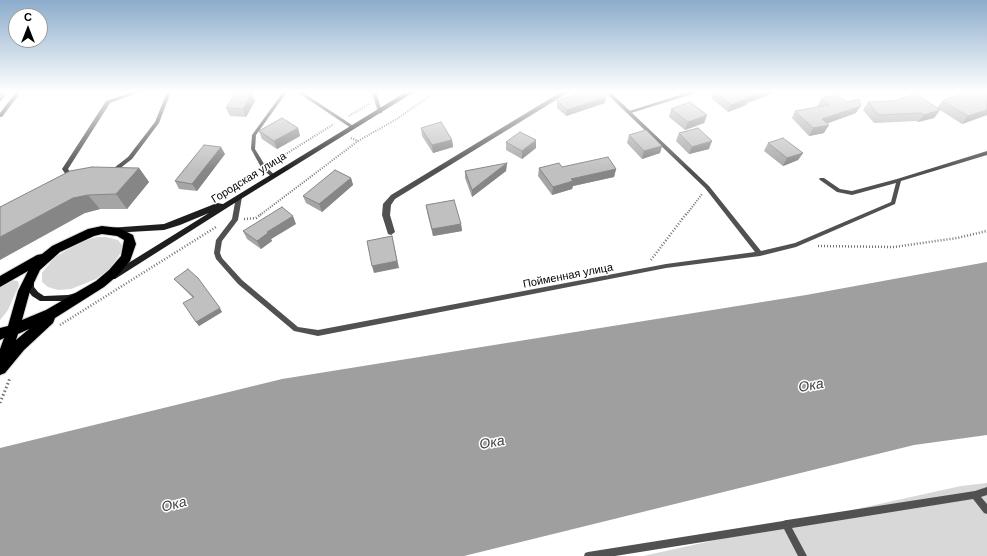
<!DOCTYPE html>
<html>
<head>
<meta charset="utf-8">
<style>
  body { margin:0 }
  #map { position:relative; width:987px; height:556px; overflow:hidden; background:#fff; font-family:Arial,sans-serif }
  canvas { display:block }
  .north { position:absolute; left:8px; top:8px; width:40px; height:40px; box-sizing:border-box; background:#fff; border:1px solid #999; border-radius:50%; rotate:0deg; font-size:11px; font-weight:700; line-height:16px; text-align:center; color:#000 }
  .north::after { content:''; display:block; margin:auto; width:14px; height:18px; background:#000; clip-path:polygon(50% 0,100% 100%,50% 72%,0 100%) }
</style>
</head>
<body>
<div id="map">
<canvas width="987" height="556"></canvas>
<div class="north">С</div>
</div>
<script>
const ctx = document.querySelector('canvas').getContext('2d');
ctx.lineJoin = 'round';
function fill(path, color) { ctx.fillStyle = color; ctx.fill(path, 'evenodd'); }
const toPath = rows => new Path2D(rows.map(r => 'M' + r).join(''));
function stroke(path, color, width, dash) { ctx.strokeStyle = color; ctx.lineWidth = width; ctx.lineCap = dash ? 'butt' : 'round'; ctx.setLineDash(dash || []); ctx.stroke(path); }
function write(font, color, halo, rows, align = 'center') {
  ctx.font = font + ' Arial,sans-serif'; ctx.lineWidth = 3; ctx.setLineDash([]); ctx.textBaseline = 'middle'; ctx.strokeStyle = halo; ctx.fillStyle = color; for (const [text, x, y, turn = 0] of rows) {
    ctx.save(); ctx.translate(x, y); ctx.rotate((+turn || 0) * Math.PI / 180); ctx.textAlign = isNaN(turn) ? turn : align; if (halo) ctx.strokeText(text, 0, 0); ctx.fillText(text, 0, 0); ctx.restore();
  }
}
const green = toPath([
  [97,237,106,237,118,240,122,245,121,252,111,268,96,279,71,289,58,290,48,287,42,282,42,273,55,257,83,241],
  [11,280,18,281,19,285,8,310,0,320,0,287],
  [987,483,987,556,643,556,961,486]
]);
const water = toPath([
  [987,262,987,435,914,445,464,556,0,556,0,448,282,379,806,295]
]);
const pathFar2 = toPath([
  [349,116,369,104],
  [351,138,358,141,397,119,435,92],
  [270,164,334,124],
  [217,196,258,172],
  [260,215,358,141],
  [686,215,702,194]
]);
const pathFar1 = toPath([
  [244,219,256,218,261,214],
  [818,246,894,247,957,238,987,231],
  [651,260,686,214],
  [60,325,216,227]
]);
const path = toPath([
  [0,403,10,378]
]);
const lane = toPath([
  [16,92,21,92,2,117,0,117,0,113,16,92],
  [133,92,140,92,110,103,68,169,74,178,71,180,69,179,62,169,106,101,133,92],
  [167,92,171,92,159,123,132,159,114,173,110,173,110,171,128,157,155,122,167,92],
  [283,92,287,92,256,135,255,149,266,167,276,176,273,178,262,169,251,149,252,135,283,92],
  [297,92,302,92,355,127,353,128,351,128,297,92],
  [372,92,376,92,382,112,382,113,380,113,378,112,372,92],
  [605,92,610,92,709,186,761,251,795,243,891,202,896,183,852,195,837,192,820,180,819,179,820,178,824,178,840,189,852,191,897,179,987,151,987,155,901,181,895,204,796,247,760,256,666,268,318,336,294,331,238,284,216,259,214,253,216,240,232,219,236,197,237,196,241,196,242,197,238,220,222,241,220,253,222,258,242,280,298,327,318,330,666,264,755,252,705,188,605,92],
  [987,487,987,495,981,497,987,504,987,514,984,513,973,499,792,528,807,556,798,556,784,529,615,556,584,556,585,553,588,552,783,521,786,520,787,520,975,491,987,487]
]);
const street = toPath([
  [561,92,569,92,395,199,391,205,390,215,395,232,391,235,388,234,382,215,383,204,391,195,561,92],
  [689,92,699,92,631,113,629,114,626,112,689,92]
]);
const secondary = toPath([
  [406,92,414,92,241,199,115,279,109,279,108,277,109,275,209,213,180,225,164,230,112,233,108,230,109,228,164,224,217,203,223,204,406,92],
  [30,277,33,278,34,280,34,287,38,292,44,296,68,295,76,293,79,294,80,296,79,298,68,301,40,301,32,296,26,288,26,280,27,278,30,277]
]);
const highway = toPath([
  [102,226,119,228,133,235,136,244,130,261,117,276,104,287,55,318,53,323,24,350,5,373,0,375,0,349,4,338,0,340,0,328,8,326,18,291,28,271,0,287,0,276,37,255,42,254,52,246,88,229,102,226],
  [102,234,117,236,124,240,121,256,109,270,96,281,46,310,22,320,30,291,40,270,60,252,94,236,102,234],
  [29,329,16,340,18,334,29,329]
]);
const wall = toPath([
  [713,92,777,92,747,103,746,105,728,112,711,98],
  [821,99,847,102,856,113,827,123,824,133,809,136,792,118,795,111,817,107],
  [255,101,246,117,230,116,226,108],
  [557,101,605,103,566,116,557,108],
  [893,101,937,108,942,101,987,115,962,124,940,110,934,118,918,122,916,121,874,123,863,110,868,102],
  [671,109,707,115,704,123,685,130,669,117],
  [298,128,300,136,277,149,262,139,259,131],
  [421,128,452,140,453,147,433,153,422,136],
  [679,133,709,149,689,154,676,141],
  [629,135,662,146,660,153,642,159,627,143],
  [506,142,536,148,522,159,506,150],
  [768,143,803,153,798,160,783,166,764,151],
  [225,154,197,191,179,189,175,181],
  [507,163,506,171,472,197,465,178,465,171],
  [139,168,149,182,127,209,100,209,85,213,0,207],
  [539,168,616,169,614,177,573,186,572,189,552,195,538,176],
  [351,178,353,185,322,212,306,203,303,196],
  [426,205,461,224,462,231,433,236,427,212],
  [296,224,271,239,272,241,261,249,247,239,243,231],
  [174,279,222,312,199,326,196,322,193,298]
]);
const shadedWall = toPath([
  [0,92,9,92,0,102],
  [760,92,777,92,747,103,746,105,728,112,731,105,747,97],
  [252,93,255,101,246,117,243,109],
  [606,97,605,103,566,116,567,110],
  [861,106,856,113,818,127,822,119],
  [940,110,934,118,918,122,924,115],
  [987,110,987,115,962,124,968,116],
  [707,115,704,123,685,130,688,122],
  [829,125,824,133,809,136,813,128],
  [298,128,300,136,277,149,274,141],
  [452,140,453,147,433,153,432,145],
  [536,140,536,148,522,159,522,151],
  [712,141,709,149,689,154,692,147],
  [662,146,660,153,642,159,644,151],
  [221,147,225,154,197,191,192,184],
  [803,153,798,160,783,166,787,158],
  [507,163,506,171,472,197,472,190],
  [139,168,149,182,127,209,116,194],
  [616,169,614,177,573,186,572,189,552,195,553,187,571,179],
  [351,178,353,185,322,212,319,204],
  [88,195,100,209,85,213,0,260,0,237,73,198],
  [293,216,296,224,271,239,272,241,261,249,257,241,267,232],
  [461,224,462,231,433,236,432,229],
  [392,236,399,268,374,273,372,266],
  [220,308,222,312,199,326,196,322]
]);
const building = toPath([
  [582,92,601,92,606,97,567,110,557,101,582,92],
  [715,92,760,92,747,97,749,98,731,105,715,92],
  [965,92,987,92,987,110,968,116,942,101,965,92],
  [236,93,252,93,243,109,226,108,236,93],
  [836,94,847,102,859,99,861,106,822,119,829,125,813,128,795,111,829,105,821,99,836,94],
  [916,94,940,110,924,115,921,113,879,115,868,102,893,101,916,94],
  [690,102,707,115,688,122,671,109,690,102],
  [282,118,298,128,274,141,259,131,282,118],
  [441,122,452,140,432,145,421,128,441,122],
  [698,128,712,141,692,147,679,133,698,128],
  [646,130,662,146,644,151,629,135,646,130],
  [520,132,536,140,522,151,506,142,520,132],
  [783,138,803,153,787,158,768,143,783,138],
  [204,145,221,147,192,184,175,181,204,145],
  [608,157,616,169,571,179,573,181,553,187,539,168,559,163,562,167,608,157],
  [507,163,472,190,465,171,507,163],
  [92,167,139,168,116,194,88,195,73,198,0,237,0,207,70,171,92,167],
  [335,170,351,178,319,204,303,196,335,170],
  [454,200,461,224,432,229,426,205,454,200],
  [282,207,293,216,267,232,268,233,257,241,243,231,282,207],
  [392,236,397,261,372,266,367,241,392,236],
  [188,269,198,278,220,308,196,322,183,303,194,297,174,279,188,269]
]);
const streetNames = [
  ["Городская улица",249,178,-32],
  ["Пойменная улица",568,276,-11]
];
const nearWaternames = [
  ["Ока",811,386,-10],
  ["Ока",492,443,-10],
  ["Ока",174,505,-14]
];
fill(green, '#d8d8d8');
fill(water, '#9f9f9f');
stroke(highway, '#dbdbdb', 2);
stroke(pathFar2, '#737373', 2, [1, 1.5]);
stroke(pathFar1, '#737373', 2.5, [1, 2]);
stroke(path, '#737373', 3, [1.5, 2.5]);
fill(lane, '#515151');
fill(street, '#515151');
fill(secondary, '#1e1e1e');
fill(highway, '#000');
fill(wall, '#a5a5a5');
fill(shadedWall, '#868686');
fill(building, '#c0c0c0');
stroke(building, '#868686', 1);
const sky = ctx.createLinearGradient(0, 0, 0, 170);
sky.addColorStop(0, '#8baccb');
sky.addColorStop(0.54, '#fff');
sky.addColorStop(1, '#ffffff00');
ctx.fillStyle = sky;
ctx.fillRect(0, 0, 987, 170);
write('11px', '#000', '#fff', streetNames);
write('italic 14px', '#404040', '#fff', nearWaternames);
</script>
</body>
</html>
